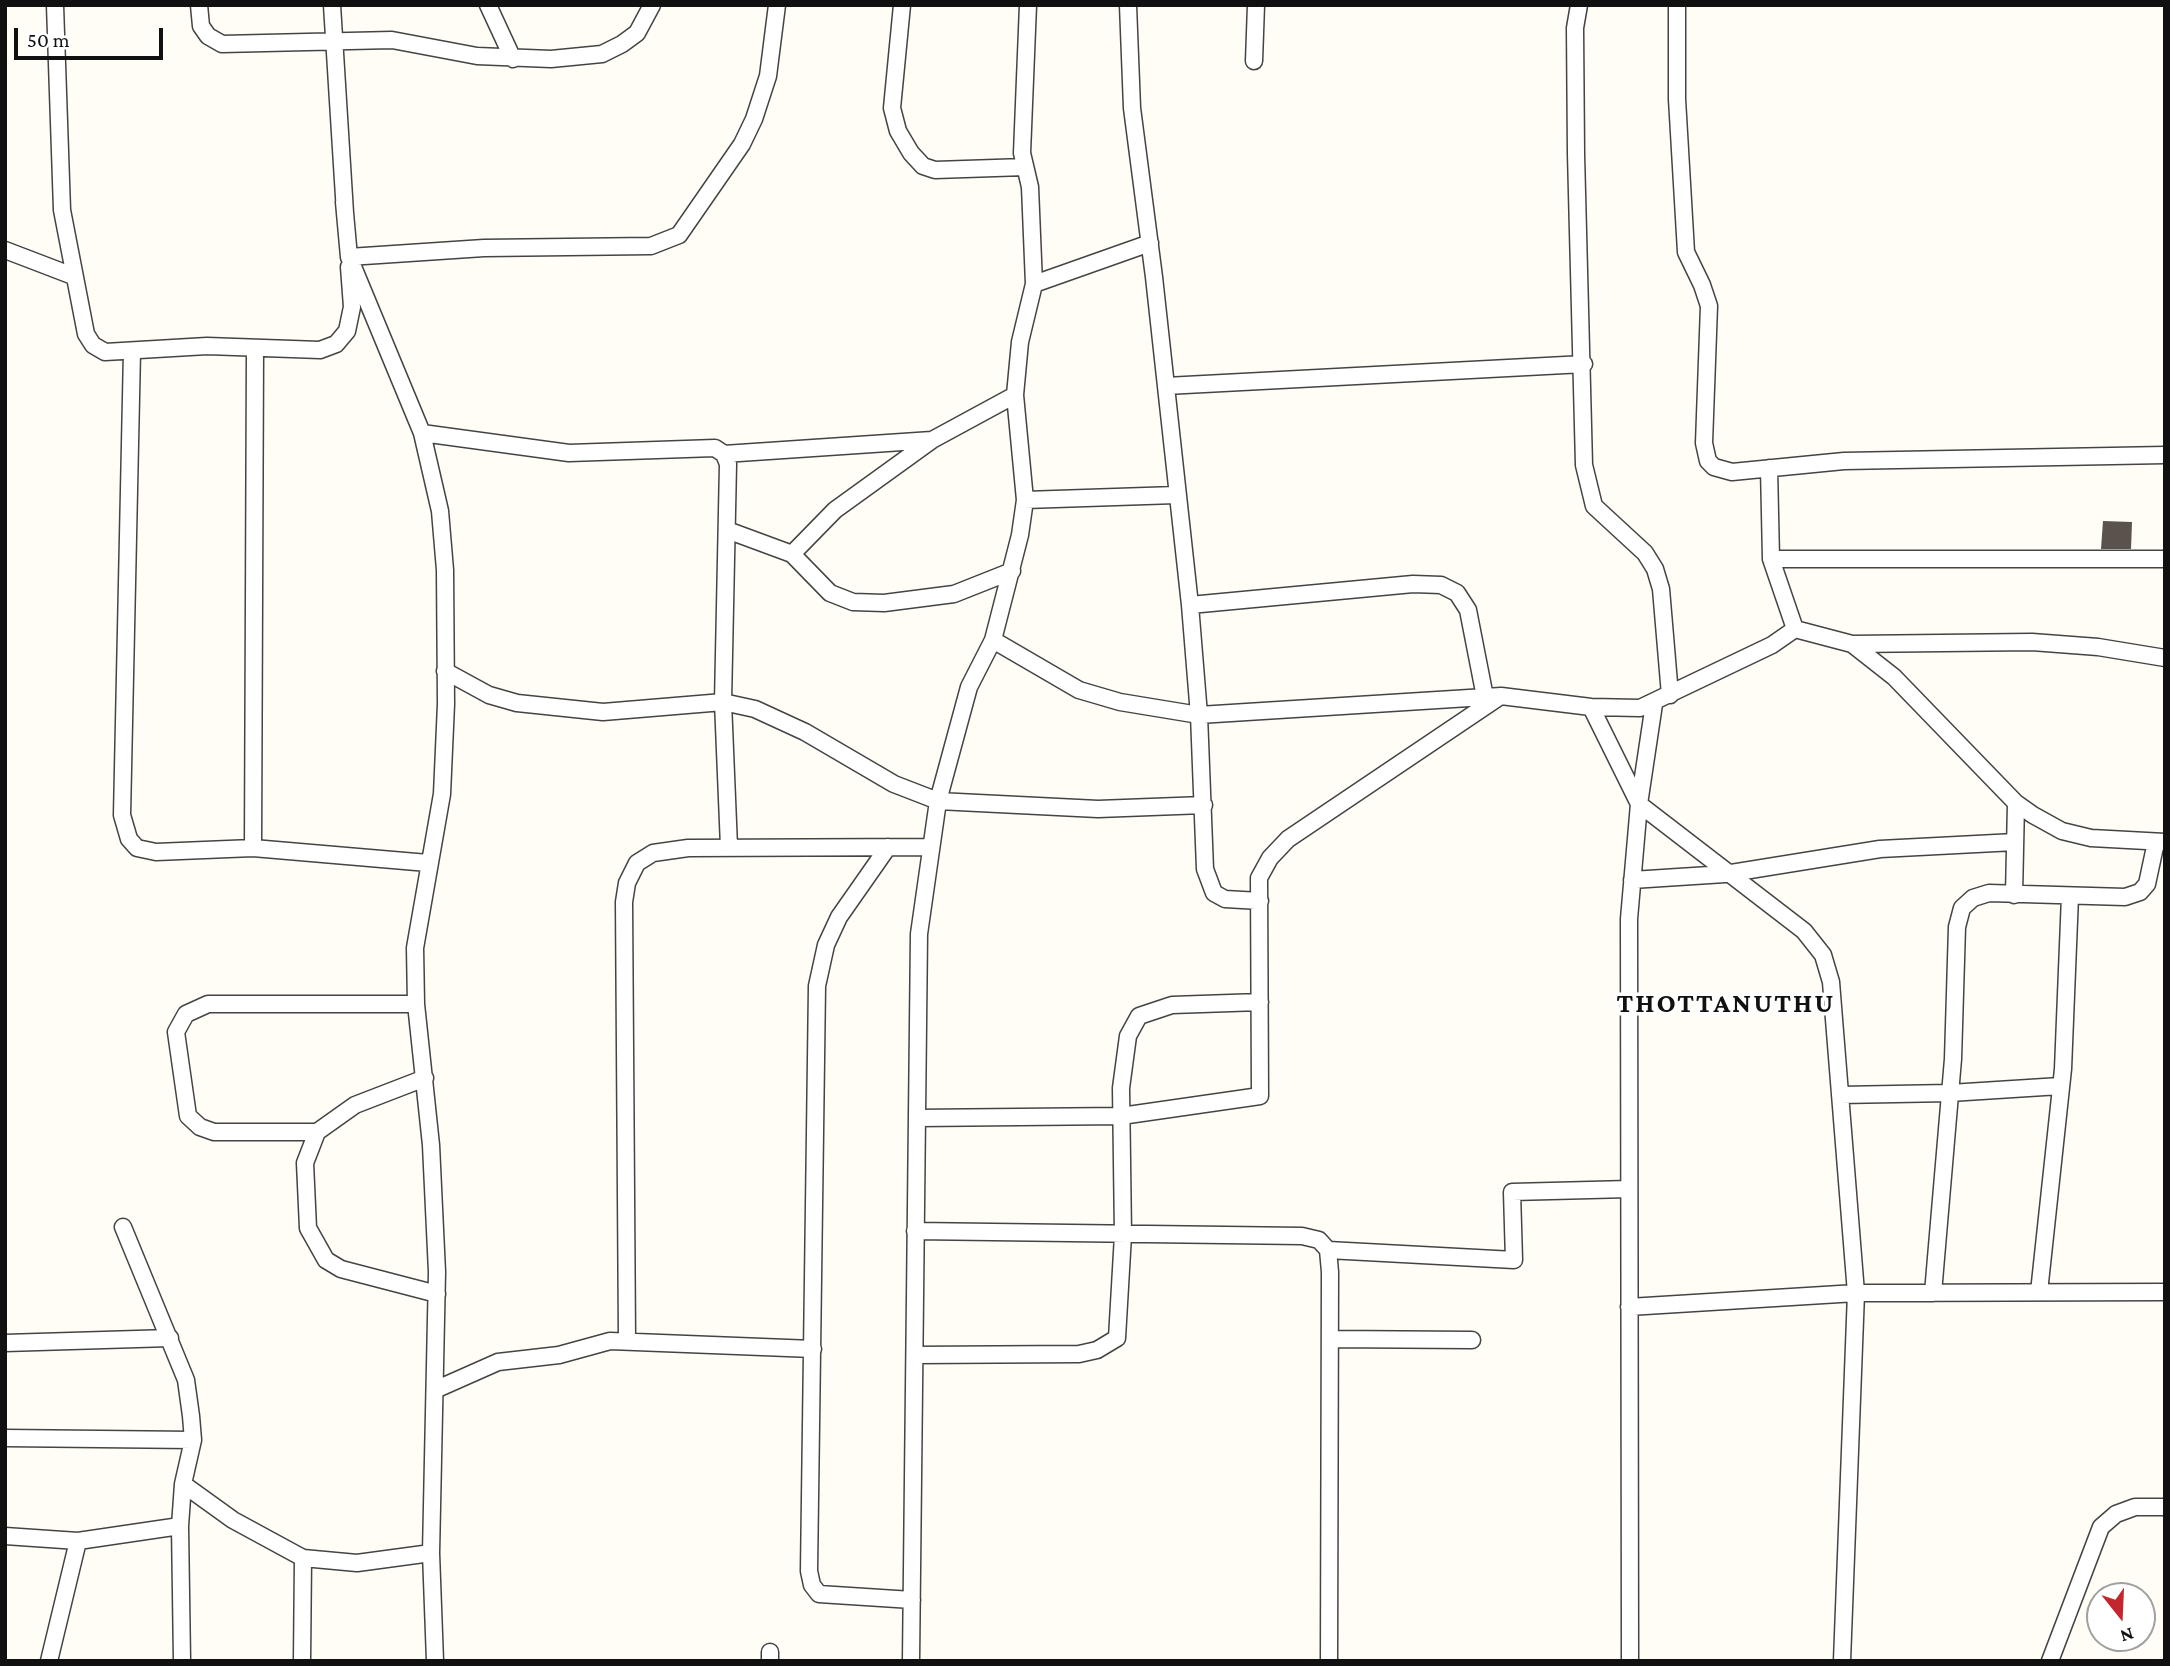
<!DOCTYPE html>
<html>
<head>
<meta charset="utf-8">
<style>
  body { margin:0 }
  #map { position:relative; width:2170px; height:1666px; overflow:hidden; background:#fffdf5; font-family:"Crimson Pro",serif }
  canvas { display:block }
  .frame { position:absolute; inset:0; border:7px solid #111; pointer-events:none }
  .north { position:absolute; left:2086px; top:1582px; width:70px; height:70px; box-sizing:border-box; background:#fff; border:2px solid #a0a0a0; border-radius:50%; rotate:162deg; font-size:19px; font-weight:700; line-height:28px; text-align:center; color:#111 }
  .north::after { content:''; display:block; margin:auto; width:24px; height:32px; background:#c4262e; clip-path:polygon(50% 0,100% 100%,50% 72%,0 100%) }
  .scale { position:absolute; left:14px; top:28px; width:149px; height:32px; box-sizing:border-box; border:4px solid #111; border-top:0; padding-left:9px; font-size:21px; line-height:24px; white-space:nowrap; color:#111; -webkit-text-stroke:5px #fff; paint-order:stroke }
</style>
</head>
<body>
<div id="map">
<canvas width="2170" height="1666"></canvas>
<div class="frame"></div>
<div class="north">N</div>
<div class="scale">50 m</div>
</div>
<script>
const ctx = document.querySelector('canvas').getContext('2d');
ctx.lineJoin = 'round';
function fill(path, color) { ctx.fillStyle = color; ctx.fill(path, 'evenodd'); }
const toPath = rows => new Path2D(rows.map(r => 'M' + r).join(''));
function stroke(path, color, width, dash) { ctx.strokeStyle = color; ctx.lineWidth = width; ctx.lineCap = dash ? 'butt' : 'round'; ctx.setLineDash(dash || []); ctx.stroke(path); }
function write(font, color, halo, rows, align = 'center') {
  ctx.font = font + ' "Crimson Pro",serif'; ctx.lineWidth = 7; ctx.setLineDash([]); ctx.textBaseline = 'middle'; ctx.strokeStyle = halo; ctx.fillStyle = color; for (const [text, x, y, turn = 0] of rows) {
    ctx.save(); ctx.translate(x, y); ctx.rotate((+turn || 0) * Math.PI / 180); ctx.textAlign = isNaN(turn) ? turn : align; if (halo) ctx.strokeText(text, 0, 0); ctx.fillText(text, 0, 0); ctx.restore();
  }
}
const building = toPath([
  [2103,521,2132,522,2131,549,2101,549]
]);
const street = toPath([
  [55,5,62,210,86,334,93,345,105,352,207,346,320,350,336,344,347,331,352,307,349,267],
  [199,5,201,26,208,36,222,44,392,40,477,56,551,59,602,54,622,44,637,33,652,5],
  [332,5,345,213],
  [488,5,513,59],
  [902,5,892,108,898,131,911,153,923,166,935,170,1025,167],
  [1128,5,1132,108,1154,277,1190,605,1199,715,1205,869,1214,893,1225,899,1260,901],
  [1579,5,1575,28,1576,154,1584,465,1594,506,1645,553,1655,569,1661,589,1670,695],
  [1677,5,1677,99,1686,252,1702,285,1709,306,1704,443,1708,461,1714,467,1732,472,1844,461,2165,455],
  [1254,61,1256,5],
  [344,202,349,257,422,433,440,511,445,570,446,704,442,794,415,948,416,1004,431,1145,437,1272,431,1553,435,1661],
  [5,250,73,276],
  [349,257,484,248,651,246,679,235,742,144,754,119,768,76,777,5],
  [1034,284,1150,243],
  [132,351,122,815,129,839,137,848,156,852,253,848,428,863],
  [1166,386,1584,364],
  [422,433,569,453,715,448,724,454,728,464,723,702,729,847],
  [724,454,932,440],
  [1769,468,1771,559,2165,559],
  [1025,500,1176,495],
  [727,530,792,554,830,593,853,602,884,603,954,594,1012,571],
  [792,554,835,510,932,440,1015,395],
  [1190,605,1413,584,1441,585,1457,593,1468,610,1485,697],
  [1795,629,1852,644,1894,677,2016,803,2033,815,2062,831,2091,838,2165,842],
  [993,640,1079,690,1120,702,1199,715,1501,696,1591,707,1640,708,1772,645,1795,629,1771,559],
  [1852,644,2032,642,2098,647,2165,658],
  [445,671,489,695,517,703,603,712,723,702,755,709,805,732,894,784,938,801,1098,809,1204,805],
  [1591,707,1639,804,1804,931,1823,955,1831,982,1856,1293,1842,1661],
  [888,847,839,917,826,945,817,986,809,1571,812,1585,819,1594,912,1600],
  [253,848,255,349],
  [1632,880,1725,874,1880,849,2015,842],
  [2014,895,2016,803],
  [425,1078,355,1105,317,1132,305,1163,308,1228,326,1260,341,1269,437,1294],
  [1840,1095,1950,1093,2060,1086],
  [917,1118,1121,1116,1260,1096,1259,878,1270,858,1288,839,1499,697],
  [317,1132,214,1132,200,1127,188,1116,176,1032,186,1014,208,1004,416,1004],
  [123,1227,186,1380,191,1416,193,1440,183,1484,180,1526,182,1661],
  [915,1231,1302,1236,1319,1240,1328,1250,1330,1272,1329,1661],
  [1328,1250,1514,1260,1512,1192,1629,1189],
  [2039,1292,2063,1069,2070,896],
  [1933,1293,1953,1059,1957,927,1962,908,1973,898,1989,893,2125,897,2140,892,2147,884,2156,842],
  [1629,1307,1856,1293,2165,1292],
  [1330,1339,1472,1340],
  [627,1340,624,902,627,883,637,863,653,853,688,848,931,847],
  [5,1343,170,1338],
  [915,1355,1079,1354,1097,1350,1117,1338,1123,1235,1121,1088,1128,1036,1139,1016,1172,1005,1260,1002],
  [437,1389,498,1362,559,1355,610,1341,813,1349],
  [5,1438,193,1440],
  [183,1484,233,1520,303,1558,357,1563,431,1553],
  [5,1536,78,1541,180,1526],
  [49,1661,78,1541],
  [302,1661,303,1558],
  [770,1661,770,1652],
  [911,1661,919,934,938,801,969,687,993,640,1020,535,1025,500,1015,395,1020,342,1034,284,1030,187,1022,153,1028,5],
  [1630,1661,1629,919,1639,804,1654,704],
  [2050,1661,2101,1527,2116,1514,2135,1507,2165,1507]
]);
const districtNames = [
  ["THOTTANUTHU",1726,1003]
];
fill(building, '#5a524d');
stroke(street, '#444', 19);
stroke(street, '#fff', 16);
ctx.letterSpacing = '2px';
write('bold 28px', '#111', '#fff', districtNames);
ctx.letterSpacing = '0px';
</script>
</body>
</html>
